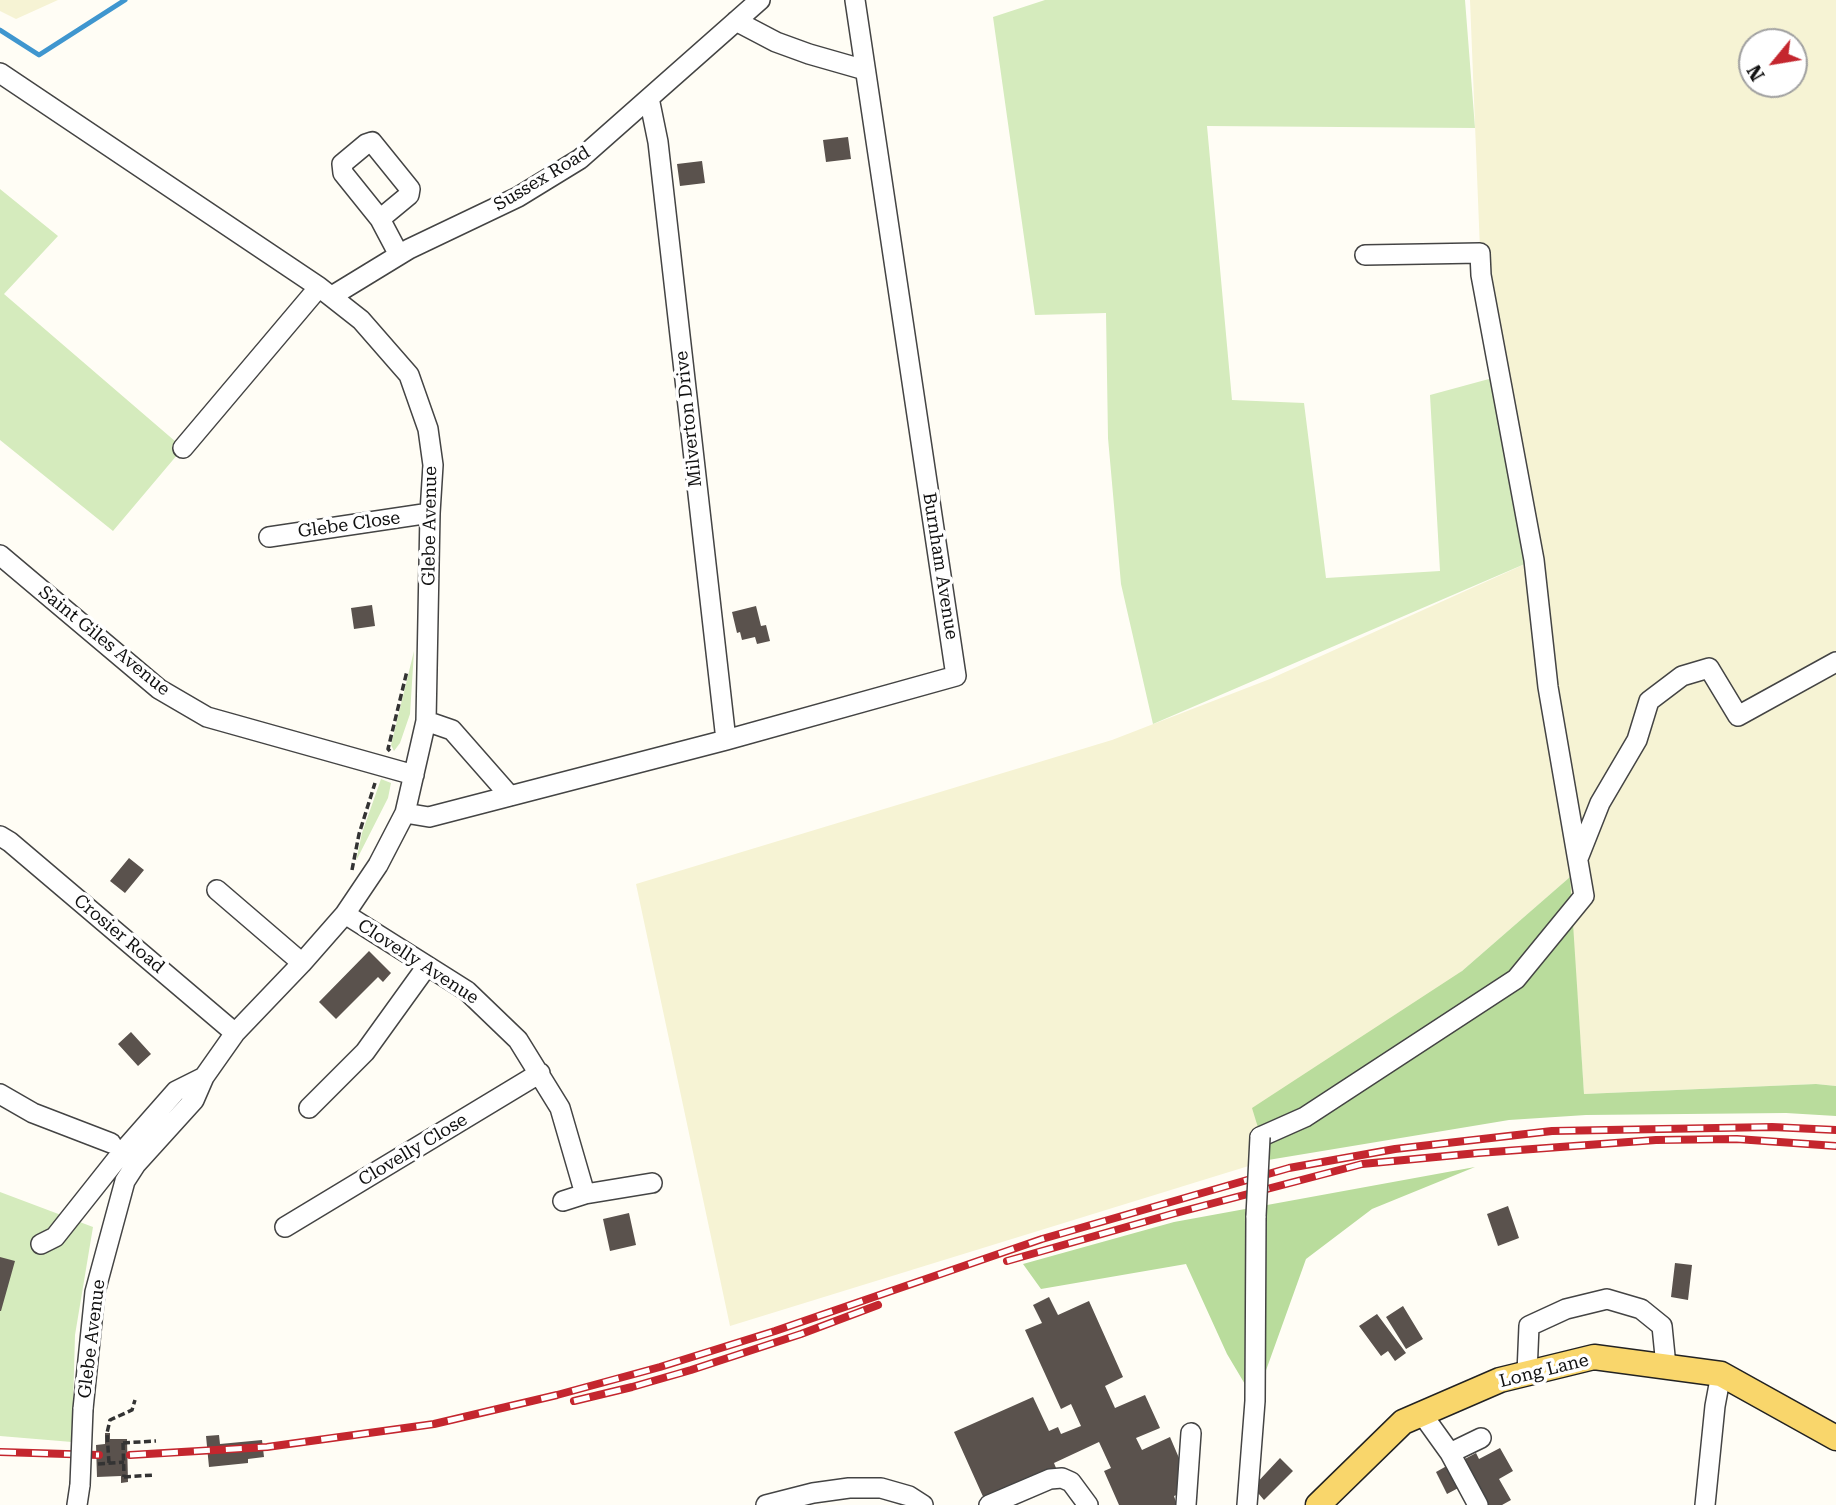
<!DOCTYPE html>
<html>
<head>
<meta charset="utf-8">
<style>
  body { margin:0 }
  #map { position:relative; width:1836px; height:1505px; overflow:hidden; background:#fffdf5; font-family:"Roboto Serif",serif }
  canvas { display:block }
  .north { position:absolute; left:1738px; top:28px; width:70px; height:70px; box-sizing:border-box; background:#fff; border:2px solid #a0a0a0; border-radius:50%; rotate:240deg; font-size:19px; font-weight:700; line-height:28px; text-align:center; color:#111 }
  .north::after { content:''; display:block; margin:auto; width:24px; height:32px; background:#c4262e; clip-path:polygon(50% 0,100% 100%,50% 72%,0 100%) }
</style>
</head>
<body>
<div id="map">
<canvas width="1836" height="1505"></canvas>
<div class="north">N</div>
</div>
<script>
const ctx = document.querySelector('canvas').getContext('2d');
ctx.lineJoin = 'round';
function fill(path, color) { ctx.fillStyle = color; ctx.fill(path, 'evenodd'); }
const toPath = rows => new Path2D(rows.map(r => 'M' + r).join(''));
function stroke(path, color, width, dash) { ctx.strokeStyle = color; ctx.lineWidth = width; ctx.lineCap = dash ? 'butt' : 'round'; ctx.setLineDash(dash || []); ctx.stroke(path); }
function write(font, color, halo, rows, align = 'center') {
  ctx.font = font + ' "Roboto Serif",serif'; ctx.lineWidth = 7; ctx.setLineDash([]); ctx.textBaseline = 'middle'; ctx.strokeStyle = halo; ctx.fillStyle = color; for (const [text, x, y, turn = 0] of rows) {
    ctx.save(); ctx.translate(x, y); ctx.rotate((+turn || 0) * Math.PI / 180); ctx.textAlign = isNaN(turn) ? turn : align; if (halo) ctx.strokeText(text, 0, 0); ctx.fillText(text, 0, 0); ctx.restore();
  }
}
const farmland = toPath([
  [0,0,58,0,16,19,0,11],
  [1470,0,1836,0,1836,1086,1816,1084,1584,1094,1569,878,1462,971,1268,1160,730,1326,636,884,1112,740,1270,679,1534,560,1481,275],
  [1752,42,1794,42,1794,84,1752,84]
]);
const green = toPath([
  [1045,0,1465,0,1475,128,1207,126,1232,400,1304,403,1326,578,1440,571,1430,395,1500,376,1534,560,1153,724,1121,584,1108,438,1106,313,1035,315,993,17],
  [0,189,58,236,4,294,183,448,113,531,0,440],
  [414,651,410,714,400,743,394,751,391,745],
  [381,779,391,783,388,798,356,861,362,833],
  [0,1192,93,1227,75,1335,72,1442,0,1436]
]);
const forest = toPath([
  [1570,877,1584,1094,1816,1084,1836,1086,1836,1116,1786,1113,1586,1115,1509,1120,1268,1160,1252,1108,1462,971],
  [1475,1167,1372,1209,1306,1259,1255,1401,1227,1354,1186,1264,1041,1289,1023,1264,1174,1222]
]);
const stream = toPath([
  [0,30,39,55,125,0]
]);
const building = toPath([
  [848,137,851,159,826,162,823,140],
  [702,161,705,183,680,186,677,164],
  [372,605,375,626,354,629,351,608],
  [756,606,761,626,766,625,770,641,757,644,755,637,742,640,740,632,737,633,732,612],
  [129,858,144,870,125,893,110,881],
  [369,951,391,973,383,982,378,977,336,1019,319,1002],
  [131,1032,151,1054,138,1066,118,1044],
  [1508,1206,1519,1238,1498,1246,1487,1214],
  [629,1213,636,1245,610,1251,603,1219],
  [0,1257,15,1261,1,1311,0,1311],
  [1675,1263,1692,1265,1688,1300,1671,1297],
  [1049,1297,1058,1315,1089,1301,1123,1377,1105,1386,1115,1408,1145,1395,1160,1428,1136,1438,1142,1450,1170,1437,1185,1472,1182,1493,1174,1496,1177,1505,1119,1505,1104,1471,1111,1468,1099,1442,1054,1463,1056,1468,985,1501,954,1432,1033,1397,1049,1431,1058,1427,1061,1434,1081,1426,1071,1404,1061,1409,1025,1330,1042,1323,1033,1305],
  [1403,1306,1423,1339,1406,1349,1386,1317],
  [1377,1314,1406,1353,1395,1361,1388,1351,1381,1356,1359,1326],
  [105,1433,110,1433,110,1439,127,1439,128,1482,121,1483,121,1476,97,1477,96,1445,105,1444],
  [219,1435,220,1444,262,1440,264,1457,248,1459,248,1463,209,1467,206,1436],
  [1500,1448,1513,1471,1499,1479,1511,1500,1502,1505,1484,1505,1461,1461,1476,1453,1479,1459],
  [1280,1458,1293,1471,1264,1500,1253,1487],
  [1452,1463,1464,1485,1447,1494,1436,1472]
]);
const path = toPath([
  [390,751,388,749,407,671],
  [352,870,359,834,375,783],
  [123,1443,156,1441],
  [109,1463,107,1433,110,1420,132,1410,135,1400],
  [98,1464,124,1462],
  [124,1477,154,1475]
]);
const minor = toPath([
  [736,21,776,42,809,54,865,70],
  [0,73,319,287,361,320,409,375,428,429,433,465,430,513,426,721,405,813,378,865,345,914,302,963,235,1033,204,1077,194,1100,136,1164,125,1181,95,1292,83,1409],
  [649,98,658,142,726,740],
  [380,219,343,173,342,164,366,144,372,142,410,189,409,195,380,219,399,255],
  [332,296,409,249,518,197,580,159,760,0],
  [183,448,319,287],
  [269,537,430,513],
  [0,555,159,689,207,717,414,775],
  [426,721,452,730,510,796],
  [405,813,429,817,726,740,956,676,855,0],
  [0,836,10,842,235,1033],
  [1579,856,1600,803,1637,740,1649,701,1682,676,1709,668,1738,716,1836,662],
  [217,890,302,963],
  [345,914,467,991,518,1040,560,1108,585,1194],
  [0,1094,33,1113,111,1143],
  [309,1108,365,1052,427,966],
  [1260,1137,1305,1117,1516,979,1584,896,1548,687,1534,560,1481,275,1480,253,1365,255],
  [563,1201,585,1194,652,1183],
  [285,1227,540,1073],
  [41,1244,55,1237,124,1150,176,1091,204,1077],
  [1527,1373,1529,1326,1566,1309,1607,1299,1641,1309,1662,1326,1666,1366],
  [1422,1414,1450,1453,1478,1505],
  [1450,1453,1481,1438],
  [77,1505,80,1485],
  [766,1505,813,1493,849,1488,881,1488,909,1496,923,1505],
  [989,1505,1050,1479,1062,1478,1071,1482,1088,1505],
  [1186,1505,1191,1433],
  [1247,1505,1255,1401,1256,1216],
  [1705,1505,1715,1406,1721,1374]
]);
const major = toPath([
  [1318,1505,1403,1422,1500,1380,1594,1357,1721,1374,1836,1438]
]);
const rail = toPath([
  [1007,1261,1172,1214,1362,1164,1478,1153,1656,1140,1737,1139,1836,1146],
  [574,1401,632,1387,691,1370,801,1334,878,1305],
  [0,1452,99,1455],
  [130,1455,267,1447,434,1424,557,1395,660,1367,775,1331,1042,1239,1289,1168,1395,1149,1552,1131,1772,1127,1836,1130]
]);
const pathBridge = toPath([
  [123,1443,124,1477]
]);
const minorBridge = toPath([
  [1256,1216,1260,1137],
  [80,1485,83,1409]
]);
const streetNames = [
  ["Sussex Road",542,179,-31],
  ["Milverton Drive",689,419,-96],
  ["Glebe Close",349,525,-8],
  ["Glebe Avenue",430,526,-89],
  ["Burnham Avenue",940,566,81],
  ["Saint Giles Avenue",104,641,39],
  ["Crosier Road",119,934,40],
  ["Clovelly Avenue",418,962,33],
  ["Clovelly Close",413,1150,-31],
  ["Glebe Avenue",92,1339,-83],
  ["Long Lane",1544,1371,-14]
];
fill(farmland, '#f6f3d4');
fill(green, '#d5ebbd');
fill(forest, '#b9dc9c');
stroke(stream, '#3f96cf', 5);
fill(building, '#5a524d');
stroke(minor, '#444', 22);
stroke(major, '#222', 27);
stroke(path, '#333', 3.5, [7, 3.5]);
stroke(minor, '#fff', 19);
stroke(major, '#f9d66b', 24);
stroke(rail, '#c4262e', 8);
stroke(rail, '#fff', 5, [16]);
stroke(minorBridge, '#444', 22, []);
stroke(pathBridge, '#333', 3.5, [7, 3.5]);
stroke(minorBridge, '#fff', 19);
write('18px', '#111', '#fff', streetNames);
</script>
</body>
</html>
